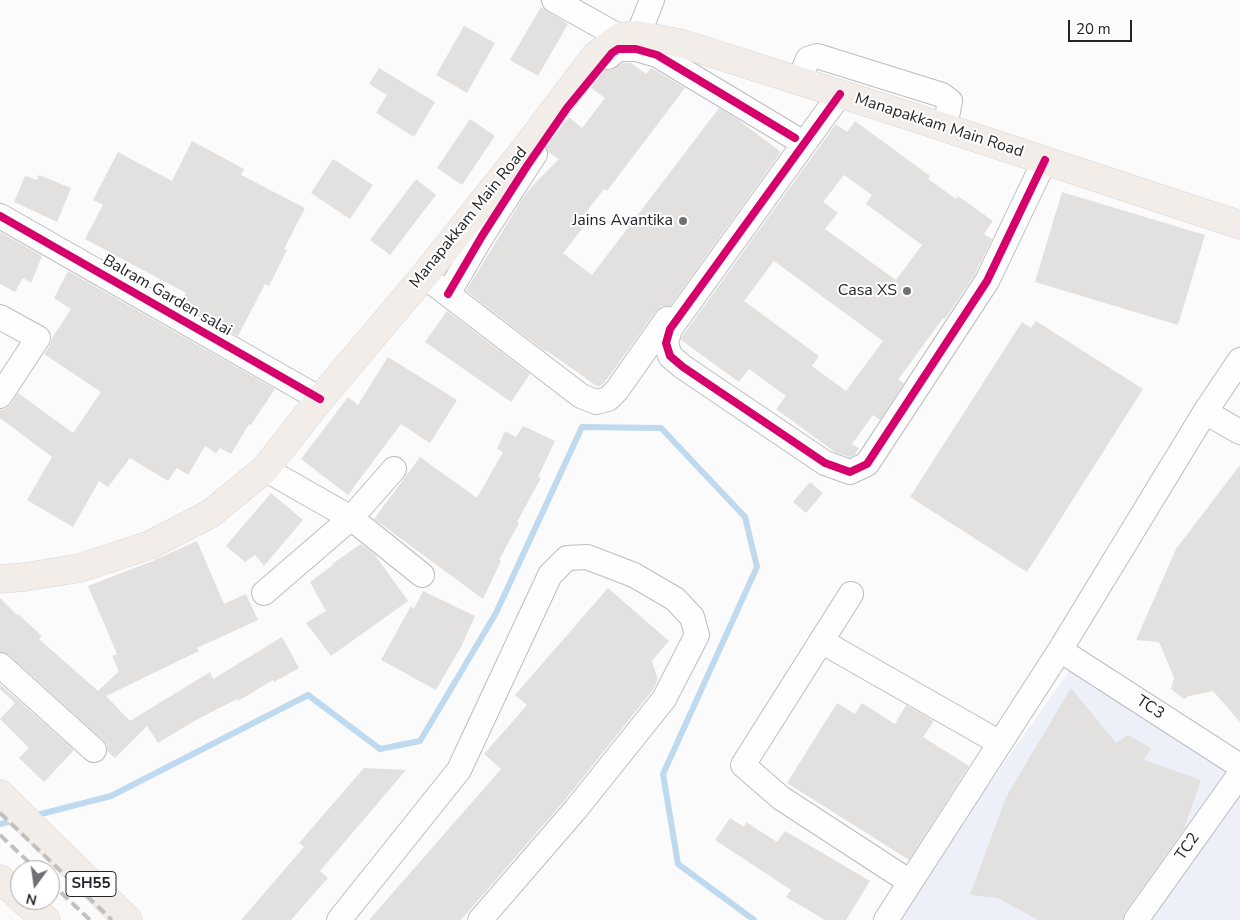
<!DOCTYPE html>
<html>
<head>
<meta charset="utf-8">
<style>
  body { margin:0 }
  #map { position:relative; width:1240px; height:920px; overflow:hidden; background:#fbfbfc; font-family:"Nunito Sans",sans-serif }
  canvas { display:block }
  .north { position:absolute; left:10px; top:860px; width:50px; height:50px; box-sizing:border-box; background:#fff; border:1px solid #a7a8a9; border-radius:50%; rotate:194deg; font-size:14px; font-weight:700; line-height:20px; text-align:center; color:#232529 }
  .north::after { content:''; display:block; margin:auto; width:18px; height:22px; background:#6f7073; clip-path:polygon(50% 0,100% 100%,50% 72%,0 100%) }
  .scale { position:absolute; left:1068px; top:20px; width:64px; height:22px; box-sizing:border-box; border:2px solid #232529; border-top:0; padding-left:6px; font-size:15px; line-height:18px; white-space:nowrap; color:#232529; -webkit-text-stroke:4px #fff; paint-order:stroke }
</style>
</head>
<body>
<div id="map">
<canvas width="1240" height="920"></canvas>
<div class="north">N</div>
<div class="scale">20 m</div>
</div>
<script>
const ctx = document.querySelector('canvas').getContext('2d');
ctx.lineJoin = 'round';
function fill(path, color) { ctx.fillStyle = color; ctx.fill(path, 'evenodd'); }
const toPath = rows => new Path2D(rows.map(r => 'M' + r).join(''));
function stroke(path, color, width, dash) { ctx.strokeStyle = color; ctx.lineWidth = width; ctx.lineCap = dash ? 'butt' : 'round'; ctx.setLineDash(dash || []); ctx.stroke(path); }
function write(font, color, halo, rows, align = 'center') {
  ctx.font = font + ' "Nunito Sans",sans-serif'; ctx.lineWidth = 4; ctx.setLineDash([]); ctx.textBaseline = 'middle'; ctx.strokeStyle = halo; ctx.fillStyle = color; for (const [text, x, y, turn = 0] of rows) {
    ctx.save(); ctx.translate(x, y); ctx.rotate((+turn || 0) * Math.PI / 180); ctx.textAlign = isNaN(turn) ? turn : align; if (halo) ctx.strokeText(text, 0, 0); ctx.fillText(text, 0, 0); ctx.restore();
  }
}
const built = toPath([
  [1070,670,1240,781,1240,920,893,920]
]);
const stream = toPath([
  [33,816,111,796,308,695,380,749,420,741,496,613,582,427,661,428,745,517,757,567,663,774,678,864,754,920],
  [0,824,16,820]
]);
const building = toPath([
  [541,7,568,24,538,76,510,60],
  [464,26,495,43,467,93,436,75],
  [623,63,631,63,646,74,651,68,685,88,607,191,604,189,583,216,589,220,563,253,592,275,719,108,737,119,781,152,670,306,662,306,656,311,613,371,604,383,598,387,547,351,546,352,466,291,524,196,536,182,559,159,548,152,546,147,569,117,582,128,605,98,591,88,604,70,611,70],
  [379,68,435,102,414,137,376,113,387,95,369,84],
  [470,119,495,136,462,185,437,168],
  [855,121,930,176,928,179,956,199,958,196,993,221,984,234,992,239,975,274,945,319,943,318,898,380,904,383,880,420,873,415,852,444,859,448,855,455,849,457,835,452,776,409,786,396,749,369,739,382,681,340,683,335,836,124,847,132],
  [844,175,872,195,866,204,922,245,896,280,825,229,838,213,823,202],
  [774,261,883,341,846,391,812,366,819,356,744,301],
  [192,141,244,169,241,175,305,208,284,249,287,250,269,286,265,284,238,336,179,303,186,293,85,239,103,205,93,200,118,152,172,181],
  [333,159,373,185,350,219,311,193],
  [39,175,71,188,57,222,14,202,25,176,37,180],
  [416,179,436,195,390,255,370,240],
  [1062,192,1205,235,1178,325,1035,282],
  [0,232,42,256,31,283,23,278,15,292,0,284],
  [68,271,275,389,251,425,249,424,231,454,220,448,216,453,205,446,188,475,177,468,168,481,130,458,108,487,99,481,73,527,27,500,52,457,0,418,0,410,7,408,11,404,18,393,73,433,101,392,44,354,50,345,52,338,71,309,54,298],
  [447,311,530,374,511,402,425,342],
  [1036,321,1143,389,1027,572,910,497,1022,322,1031,328],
  [388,357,457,400,430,443,401,424,348,495,301,459,348,397,358,405],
  [523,426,555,441,538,477,541,478,517,522,519,523,499,560,501,561,483,599,374,519,420,457,477,498,503,452,497,449,505,431,516,437],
  [1240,465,1240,722,1213,691,1189,696,1184,699,1171,689,1174,678,1159,642,1136,640,1176,549],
  [810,482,823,493,806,513,793,502],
  [271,493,303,520,264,566,255,555,245,562,226,546],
  [197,541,224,604,246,594,258,620,197,648,199,651,106,696,130,721,210,672,213,679,282,637,299,668,274,682,273,680,238,701,237,699,196,720,158,743,147,726,115,758,107,751,107,745,103,740,9,655,0,652,0,598,17,615,18,614,42,636,39,639,98,691,119,671,112,656,117,654,88,586,155,560],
  [361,544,375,555,408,601,331,656,306,623,326,611,310,582,333,565,332,564],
  [608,588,669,641,652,661,658,680,652,691,565,800,461,920,369,920,501,769,484,754,527,705,515,695],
  [423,591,475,616,462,645,436,690,381,660,411,606,414,609],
  [0,684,74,750,44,782,19,758,29,748,0,719,15,703,0,689],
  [1071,688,1116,743,1128,735,1151,748,1144,760,1201,780,1184,829,1125,912,1122,920,1038,920,998,898,970,895,1006,797],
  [837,703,855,714,862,703,895,724,906,705,934,721,923,737,969,766,909,860,787,783],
  [364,768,406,770,320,871,328,878,291,920,241,920,304,847,299,843],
  [730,818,744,827,746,822,777,842,785,831,870,881,846,920,825,920,786,897,791,890,715,840]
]);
const minor = toPath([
  [554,0,620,37],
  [638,35,652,0],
  [608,57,618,49,636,49,657,55,795,138],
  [799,80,808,59,817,56,942,95,950,101,945,127],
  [840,94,670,329,666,343,670,356,683,367,825,463,850,472,867,464,987,281,1045,160],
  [0,216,320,399],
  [424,276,581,396,596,402,608,399,617,390,667,319],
  [448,294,482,236,535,154],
  [0,317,38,338,0,396],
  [1205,412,1240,432],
  [265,469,351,518,422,575],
  [264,593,351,518,394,469],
  [851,594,743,765,781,798,910,882],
  [821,641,1000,743],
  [1060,650,1240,766],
  [0,665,94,750],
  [339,920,459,770,550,575,567,558,587,557,634,575,675,599,692,617,697,635,664,699,576,809,480,920],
  [886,920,1060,650,1205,412,1240,360],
  [1136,920,1240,774]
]);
const major = toPath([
  [0,579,25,577,80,568,150,545,210,514,265,469,320,399,424,276,525,149,596,55,620,37,638,35,683,44,922,120,1240,225],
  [0,794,128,920],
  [0,879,20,897],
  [23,900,46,920]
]);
const rail = toPath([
  [0,813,112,920],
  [0,835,37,870],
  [50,882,90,920]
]);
const cycleway = toPath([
  [840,94,670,329,666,343,670,356,683,367,825,463,850,472,867,464,987,281,1045,160],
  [0,216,320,399],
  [448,294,482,236,527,166,567,108,612,53,618,49,636,49,657,55,795,138]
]);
const markers = [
  [683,221,5,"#6f7073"],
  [907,291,5,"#6f7073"]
];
const shields = [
  [91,884,50]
];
const shieldNames = [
  ["SH55",91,884]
];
const streetNames = [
  ["Manapakkam Main Road",939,126,18],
  ["Manapakkam Main Road",469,218,-51],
  ["Balram Garden salai",167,296,30],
  ["TC3",1150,708,33],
  ["TC2",1188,847,-55]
];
const poiNames = [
  ["Jains Avantika",673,221],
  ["Casa XS",897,291]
];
fill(built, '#edf0f9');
stroke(stream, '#bfd9ef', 6);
fill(building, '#e2e1df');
stroke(minor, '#bcbdbf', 26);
stroke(major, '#d6d6d8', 29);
stroke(minor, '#fefeff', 24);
stroke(major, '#f2ede9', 28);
stroke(rail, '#c0c0c0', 4, [10, 5]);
stroke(cycleway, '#d6006c', 8);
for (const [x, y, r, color] of markers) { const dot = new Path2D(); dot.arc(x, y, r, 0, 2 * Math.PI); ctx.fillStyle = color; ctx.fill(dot); stroke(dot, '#fff', 2); }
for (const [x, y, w] of shields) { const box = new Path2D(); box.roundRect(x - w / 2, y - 12.5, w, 25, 4); ctx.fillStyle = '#fff'; ctx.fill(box); stroke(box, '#232529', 1); }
write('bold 15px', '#232529', null, shieldNames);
write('16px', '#232529', '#fff', streetNames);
write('16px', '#232529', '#fff', poiNames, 'right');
</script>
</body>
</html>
